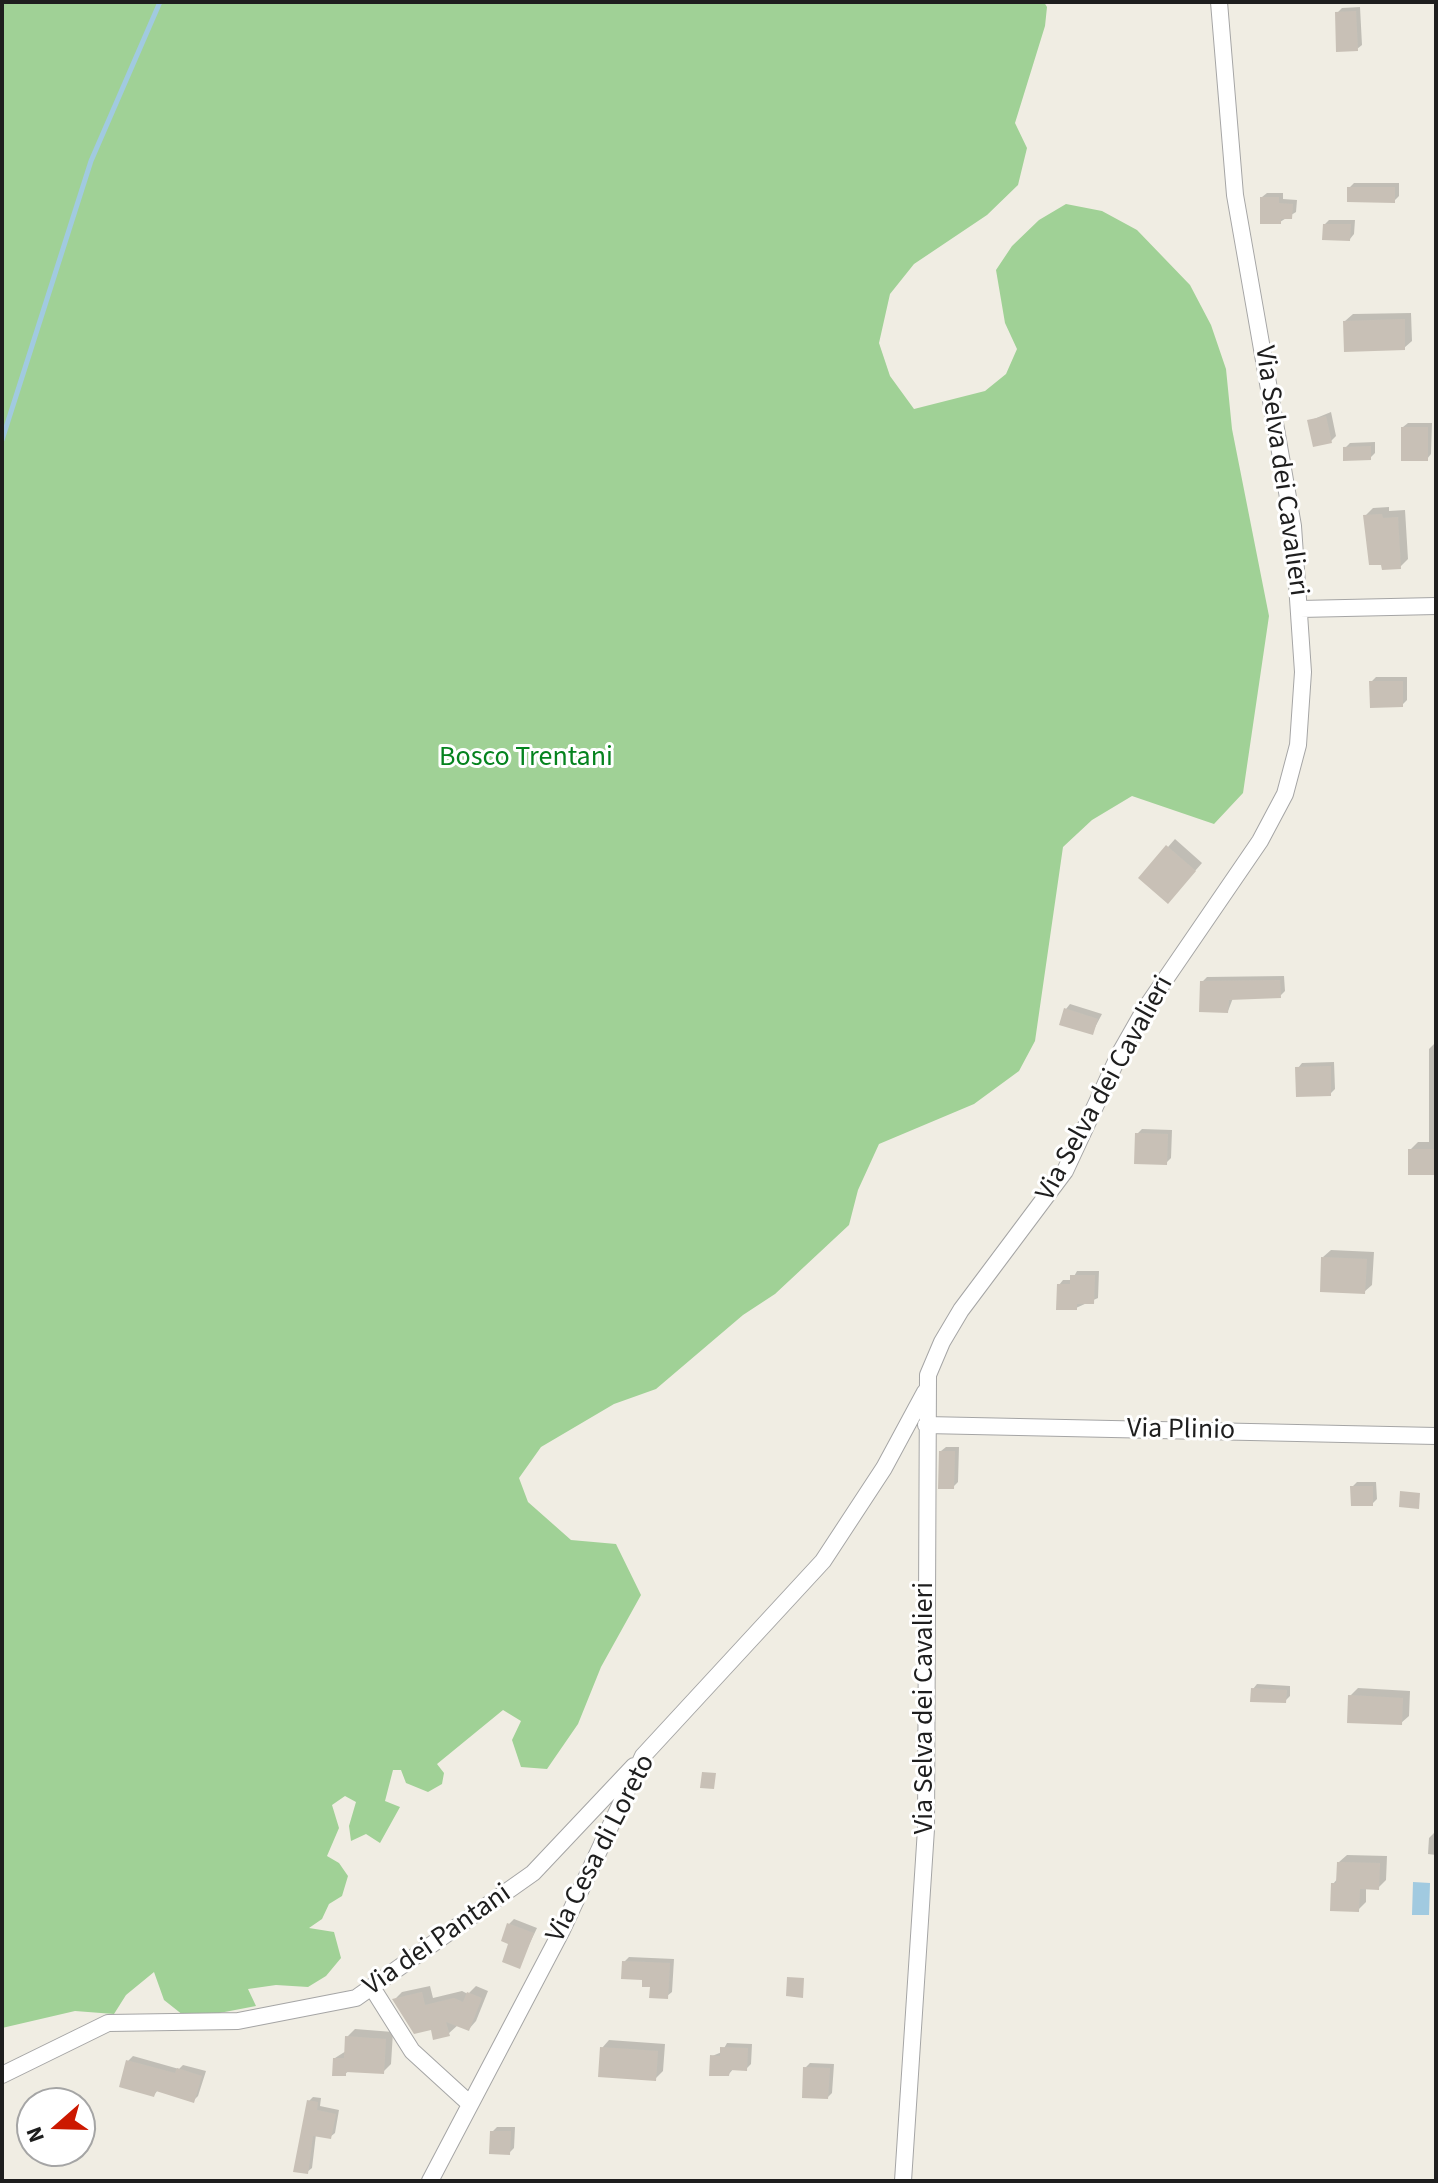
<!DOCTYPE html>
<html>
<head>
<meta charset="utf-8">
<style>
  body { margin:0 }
  #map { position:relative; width:1438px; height:2183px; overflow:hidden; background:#f0ede3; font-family:"Source Sans 3",sans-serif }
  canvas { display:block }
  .frame { position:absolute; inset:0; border:4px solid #1e1e1e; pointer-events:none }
  .north { position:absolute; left:16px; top:2087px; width:80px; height:80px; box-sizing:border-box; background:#fff; border:2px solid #a5a5a5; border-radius:50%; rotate:250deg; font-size:22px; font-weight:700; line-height:32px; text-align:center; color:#1e1e1e }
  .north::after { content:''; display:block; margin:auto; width:28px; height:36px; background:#cc1800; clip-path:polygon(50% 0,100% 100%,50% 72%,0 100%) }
</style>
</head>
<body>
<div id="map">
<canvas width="1438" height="2183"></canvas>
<div class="frame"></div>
<div class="north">N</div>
</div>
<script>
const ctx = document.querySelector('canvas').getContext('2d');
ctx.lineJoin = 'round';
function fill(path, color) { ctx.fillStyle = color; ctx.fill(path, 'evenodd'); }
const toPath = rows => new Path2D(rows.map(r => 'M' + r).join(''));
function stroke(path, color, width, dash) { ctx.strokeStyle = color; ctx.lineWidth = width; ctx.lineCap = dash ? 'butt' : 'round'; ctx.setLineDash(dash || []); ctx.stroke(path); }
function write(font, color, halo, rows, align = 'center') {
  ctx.font = font + ' "Source Sans 3",sans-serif'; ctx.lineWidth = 6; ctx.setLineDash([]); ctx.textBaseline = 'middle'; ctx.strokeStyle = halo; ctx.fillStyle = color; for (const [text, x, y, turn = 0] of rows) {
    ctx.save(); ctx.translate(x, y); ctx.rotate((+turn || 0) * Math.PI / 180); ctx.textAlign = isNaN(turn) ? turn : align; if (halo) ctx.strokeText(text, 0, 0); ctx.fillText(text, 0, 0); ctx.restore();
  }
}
const forest = toPath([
  [2,2,1044,2,1047,7,1045,26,1015,123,1027,148,1018,185,987,215,914,264,890,294,879,343,890,376,914,409,985,391,1006,374,1017,349,1005,323,996,270,1012,246,1039,220,1066,204,1102,211,1137,230,1190,285,1211,325,1226,369,1232,429,1269,616,1243,793,1214,824,1132,796,1092,820,1063,847,1035,1041,1019,1071,974,1104,879,1144,858,1190,849,1225,775,1294,743,1315,656,1389,614,1404,541,1447,519,1478,528,1502,571,1540,616,1544,641,1595,601,1667,578,1724,547,1769,521,1767,512,1740,521,1721,503,1710,437,1764,444,1773,442,1784,428,1792,406,1783,401,1770,393,1770,385,1801,400,1807,380,1843,366,1834,351,1841,349,1826,356,1802,345,1796,332,1805,339,1828,327,1856,339,1863,348,1876,342,1896,329,1904,322,1919,309,1928,334,1932,341,1958,326,1976,308,1987,276,1985,248,1989,256,2006,188,2019,164,2000,154,1972,126,1995,114,2014,75,2011,2,2028]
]);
const water = toPath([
  [1413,1882,1430,1883,1429,1915,1412,1915]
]);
const shadow = toPath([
  [1360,7,1362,45,1357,49,1337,13,1342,8],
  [1354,183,1399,183,1399,196,1394,201,1349,188],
  [1267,193,1283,193,1283,199,1297,200,1296,212,1280,222,1262,197],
  [1329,220,1355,220,1354,234,1350,239,1324,225],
  [1411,313,1412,341,1404,348,1345,321,1353,314],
  [1331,412,1336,436,1331,441,1309,421],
  [1408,423,1432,423,1431,454,1427,459,1403,427],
  [1375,442,1375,453,1370,458,1345,448,1350,443],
  [1389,507,1389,511,1405,510,1408,559,1400,567,1365,516,1373,508],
  [1376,677,1407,677,1407,700,1402,705,1371,682],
  [1175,839,1202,863,1175,894,1141,878],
  [1284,976,1285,991,1280,996,1233,998,1228,1011,1202,982,1207,977],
  [1070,1004,1102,1014,1092,1033,1066,1009],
  [1436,1042,1436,1173,1410,1150,1418,1142,1429,1142,1429,1049],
  [1334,1062,1335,1089,1330,1094,1298,1068,1302,1063],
  [1142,1129,1172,1130,1171,1158,1166,1163,1137,1134],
  [1331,1250,1374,1252,1372,1285,1364,1292,1323,1257],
  [1077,1271,1099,1271,1098,1298,1076,1308,1059,1285,1063,1280,1072,1280],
  [946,1447,959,1447,958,1482,953,1487,941,1451],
  [1357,1482,1376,1482,1377,1499,1372,1504,1352,1487],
  [1257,1684,1290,1686,1290,1696,1285,1701,1253,1689],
  [1358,1688,1410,1691,1409,1716,1401,1723,1350,1696],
  [1434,1833,1436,1855,1428,1854,1429,1838],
  [1347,1855,1387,1856,1386,1880,1378,1888,1366,1888,1366,1902,1358,1910,1333,1884,1338,1878,1339,1862],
  [514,1919,537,1928,519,1966,511,1943,509,1924],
  [629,1957,674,1959,672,1992,667,1996,652,1985,624,1962],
  [430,1986,433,1998,462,1991,468,1994,476,1986,488,1991,476,2021,469,2029,458,2025,448,2034,432,2027,395,1999,402,1992],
  [355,2029,393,2032,391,2064,383,2072,350,2070,345,2074,335,2058,346,2051,347,2037],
  [609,2040,665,2044,663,2071,655,2079,602,2048],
  [727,2043,752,2044,751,2064,746,2069,734,2068,729,2074,712,2056,722,2052],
  [133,2056,179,2069,183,2065,206,2071,198,2096,194,2100,158,2090,154,2095,128,2061],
  [810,2063,834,2064,832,2093,828,2097,805,2068],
  [313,2097,321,2098,320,2106,339,2110,335,2133,330,2137,316,2134,312,2168,307,2172,309,2101],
  [497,2127,515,2127,514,2148,509,2153,492,2132]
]);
const stream = toPath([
  [2,440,91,161,160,2]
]);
const building = toPath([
  [1356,11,1358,51,1336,52,1335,12],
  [1347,187,1395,187,1395,203,1347,202],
  [1260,197,1279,197,1279,203,1293,204,1292,219,1281,219,1281,224,1260,224],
  [1323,224,1351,224,1350,241,1322,240],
  [1405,319,1405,350,1344,352,1343,321],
  [1326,416,1332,443,1313,447,1307,420],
  [1401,427,1428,427,1428,461,1401,461],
  [1371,446,1371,460,1343,461,1343,447],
  [1382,514,1383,518,1398,517,1401,569,1382,570,1381,565,1369,565,1363,515],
  [1369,681,1403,681,1403,707,1370,708],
  [1166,845,1196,871,1168,904,1138,878],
  [1280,980,1281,998,1229,1000,1228,1013,1199,1012,1200,981],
  [1064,1008,1098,1019,1093,1035,1059,1025],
  [1331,1066,1331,1096,1296,1097,1295,1067],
  [1135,1133,1168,1134,1167,1165,1134,1164],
  [1408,1149,1436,1149,1436,1175,1408,1175],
  [1321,1257,1367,1259,1365,1294,1320,1292],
  [1070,1275,1095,1275,1094,1304,1077,1304,1077,1310,1056,1310,1057,1284,1070,1284],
  [939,1451,955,1451,954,1489,938,1489],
  [1350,1486,1373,1486,1373,1506,1351,1506],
  [1400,1491,1420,1493,1419,1509,1399,1507],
  [1251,1688,1287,1690,1286,1703,1250,1702],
  [1348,1695,1403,1698,1402,1725,1347,1723],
  [702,1772,716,1773,714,1789,700,1788],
  [1337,1862,1380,1863,1379,1890,1360,1889,1359,1912,1330,1911,1331,1883,1336,1883],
  [507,1923,534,1933,520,1969,502,1962,508,1944,501,1941],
  [622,1961,670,1963,668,1999,649,1998,650,1987,642,1987,642,1980,621,1979],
  [787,1977,804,1978,803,1998,786,1996],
  [422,1992,425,2005,454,1998,463,2002,467,1992,482,1998,469,2031,446,2022,450,2036,433,2040,431,2030,414,2034,392,1999],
  [345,2036,386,2039,384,2074,346,2072,346,2076,332,2076,333,2058,344,2058],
  [600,2047,658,2051,656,2081,598,2077],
  [720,2047,748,2048,747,2071,730,2070,729,2076,709,2076,710,2055,720,2056],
  [126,2060,175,2073,177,2068,202,2076,194,2103,156,2091,154,2097,119,2087],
  [803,2067,830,2068,828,2099,802,2098],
  [307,2100,318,2102,317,2110,336,2114,331,2139,313,2136,308,2174,293,2172],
  [490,2131,511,2131,510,2155,489,2154]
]);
const minor = toPath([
  [1300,609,1436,606],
  [926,1425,1436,1436],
  [373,1989,412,2051,470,2104],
  [2,2075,108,2023,238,2021,356,1998,533,1873,634,1766],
  [430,2181,562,1930,643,1756,823,1561,884,1468,925,1392],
  [903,2181,926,1829,928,1375,942,1342,961,1310,1065,1171,1120,1053,1145,1009,1260,841,1285,794,1298,745,1303,672,1293,526,1235,195,1219,2]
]);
const streetNames = [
  ["Via Selva dei Cavalieri",1280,471,82],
  ["Via Selva dei Cavalieri",1106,1089,-61],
  ["Via Plinio",1181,1431,1],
  ["Via Selva dei Cavalieri",926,1708,-90],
  ["Via Cesa di Loreto",602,1849,-63],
  ["Via dei Pantani",438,1941,-35]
];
const parkNames = [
  ["Bosco Trentani",526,759]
];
fill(forest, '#a0d196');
fill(water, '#a1cae0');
fill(shadow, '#0003');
stroke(stream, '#a1cae0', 5);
fill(building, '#c8c0b6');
stroke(minor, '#a5a5a5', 18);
stroke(minor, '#fff', 16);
write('28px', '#1e1e1e', '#fff', streetNames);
write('28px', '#05831e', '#fff', parkNames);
</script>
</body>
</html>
